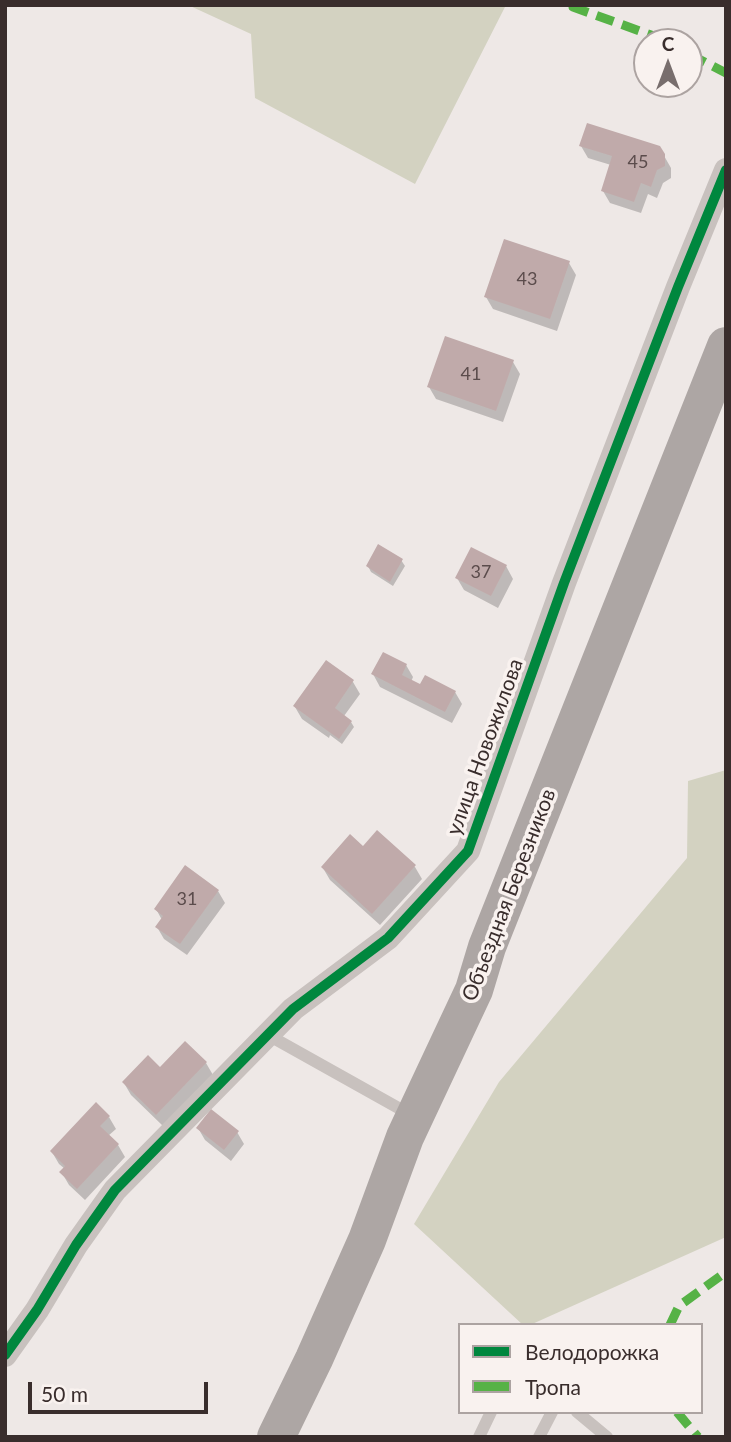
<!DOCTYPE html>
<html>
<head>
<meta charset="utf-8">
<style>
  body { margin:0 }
  #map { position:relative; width:731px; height:1442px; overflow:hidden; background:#eee8e6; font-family:Lato,sans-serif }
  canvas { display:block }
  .frame { position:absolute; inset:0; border:7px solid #392d2c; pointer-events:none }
  .legend { position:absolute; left:458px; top:1323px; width:245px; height:91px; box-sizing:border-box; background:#f9f2ef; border:2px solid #aca3a1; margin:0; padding:9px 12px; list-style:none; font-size:21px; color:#392d2c }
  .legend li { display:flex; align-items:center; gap:14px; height:35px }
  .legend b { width:35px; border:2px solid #aca3a1 }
  .north { position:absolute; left:633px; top:28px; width:70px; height:70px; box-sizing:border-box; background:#f9f2ef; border:2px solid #aca3a1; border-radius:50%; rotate:0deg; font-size:19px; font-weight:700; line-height:28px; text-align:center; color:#392d2c }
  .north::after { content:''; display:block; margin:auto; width:24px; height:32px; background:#786e6d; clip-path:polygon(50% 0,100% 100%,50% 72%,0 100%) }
  .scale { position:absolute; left:28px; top:1382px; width:180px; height:32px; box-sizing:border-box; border:4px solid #392d2c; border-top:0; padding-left:9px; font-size:21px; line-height:24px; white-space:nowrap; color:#392d2c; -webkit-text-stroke:5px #f9f2ef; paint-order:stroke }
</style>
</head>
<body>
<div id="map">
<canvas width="731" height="1442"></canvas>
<div class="frame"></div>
<ul class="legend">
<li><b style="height:9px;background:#00873e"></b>Велодорожка</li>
<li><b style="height:9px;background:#56b246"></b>Тропа</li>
</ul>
<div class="north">С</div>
<div class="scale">50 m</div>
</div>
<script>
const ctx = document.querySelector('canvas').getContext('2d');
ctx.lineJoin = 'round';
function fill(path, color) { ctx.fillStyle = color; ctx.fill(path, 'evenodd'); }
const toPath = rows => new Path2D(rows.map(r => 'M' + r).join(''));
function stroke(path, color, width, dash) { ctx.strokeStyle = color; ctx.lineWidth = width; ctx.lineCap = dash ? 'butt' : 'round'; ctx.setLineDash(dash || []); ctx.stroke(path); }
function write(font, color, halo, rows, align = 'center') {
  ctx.font = font + ' Lato,sans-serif'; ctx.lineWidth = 7; ctx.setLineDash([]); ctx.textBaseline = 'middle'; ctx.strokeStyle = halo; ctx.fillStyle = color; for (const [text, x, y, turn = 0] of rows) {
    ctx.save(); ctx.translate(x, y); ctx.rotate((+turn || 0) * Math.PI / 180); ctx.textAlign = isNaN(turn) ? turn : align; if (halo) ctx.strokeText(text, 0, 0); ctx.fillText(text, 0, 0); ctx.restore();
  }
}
const green = toPath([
  [188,5,506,5,415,184,255,98,251,34],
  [726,770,726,1237,530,1325,523,1325,414,1224,499,1082,687,858,688,781]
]);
const shadow = toPath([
  [581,146,659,147,671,168,671,178,663,183,657,198,648,194,641,213,610,203,603,191,611,165,588,158],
  [569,263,576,275,557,331,493,309,486,297],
  [513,362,520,374,503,422,436,399,429,387],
  [401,560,405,566,393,586,371,572,368,566],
  [506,566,513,579,498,608,464,590,457,578],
  [327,662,353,682,360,694,344,716,351,722,354,727,342,744,330,735,329,738,302,719,295,707],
  [406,665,413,677,411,682,421,687,455,692,462,704,452,723,380,687,373,674],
  [377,833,415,867,422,879,380,925,330,880,323,868,363,848],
  [218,891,225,903,187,955,164,939,157,927,162,920,156,909],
  [206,1063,213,1075,163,1126,131,1095,124,1083,160,1070],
  [109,1117,116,1129,108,1136,118,1145,125,1157,85,1200,69,1185,62,1173,65,1169,59,1164,52,1152],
  [198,1128,237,1132,244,1144,231,1161,205,1140]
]);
const building = toPath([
  [587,123,660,146,665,154,665,166,657,170,651,187,641,183,634,202,601,191,612,156,579,146],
  [504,239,570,261,550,319,484,297],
  [445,336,514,360,496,411,427,387],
  [378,544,403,559,390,582,366,566],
  [471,547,507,565,491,596,455,578],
  [383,652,407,664,402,675,420,684,425,675,456,691,445,712,371,674],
  [326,660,354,680,335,708,352,721,339,739,293,706],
  [377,830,416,865,372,914,321,867,350,834,363,846],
  [185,865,219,890,180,944,155,927,163,916,154,909],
  [185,1041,207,1062,156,1115,122,1082,148,1055,160,1067],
  [96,1102,110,1116,100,1126,119,1144,77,1189,59,1172,65,1166,50,1151],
  [211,1109,239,1131,224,1150,196,1128]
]);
const service = toPath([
  [268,1035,411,1115],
  [577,1412,607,1437],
  [479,1437,491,1412],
  [539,1437,552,1412]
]);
const minor = toPath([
  [5,1355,37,1310,76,1245,115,1190,293,1009,388,938,468,851,564,583,678,287,726,170]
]);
const trunk = toPath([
  [276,1437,314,1359,367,1240,405,1137,474,990,487,947,726,346]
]);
const quiet = toPath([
  [573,5,573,7,651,35,665,42],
  [689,54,726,73],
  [670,1325,679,1306,726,1272],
  [677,1412,698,1437]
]);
const cycleway = toPath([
  [5,1355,37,1310,76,1245,115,1190,293,1009,388,938,468,851,564,583,678,287,726,170]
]);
const numberNames = [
  ["45",638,162],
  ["43",527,279],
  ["41",471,374],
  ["37",481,572],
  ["31",187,899]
];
const streetNames = [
  ["улица Новожилова",485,747,-70],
  ["Объездная Березников",509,895,-69]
];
fill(green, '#d3d2c1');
fill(shadow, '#0003');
fill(building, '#c0aaaa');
stroke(service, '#c8c1be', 12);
stroke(minor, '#c8c1be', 24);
stroke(trunk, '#ada6a4', 38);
stroke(quiet, '#56b246', 9, [18, 9]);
stroke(cycleway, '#00873e', 10);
write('18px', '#5b4c4c', null, numberNames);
write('21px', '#392d2c', '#f9f2ef', streetNames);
</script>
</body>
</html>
